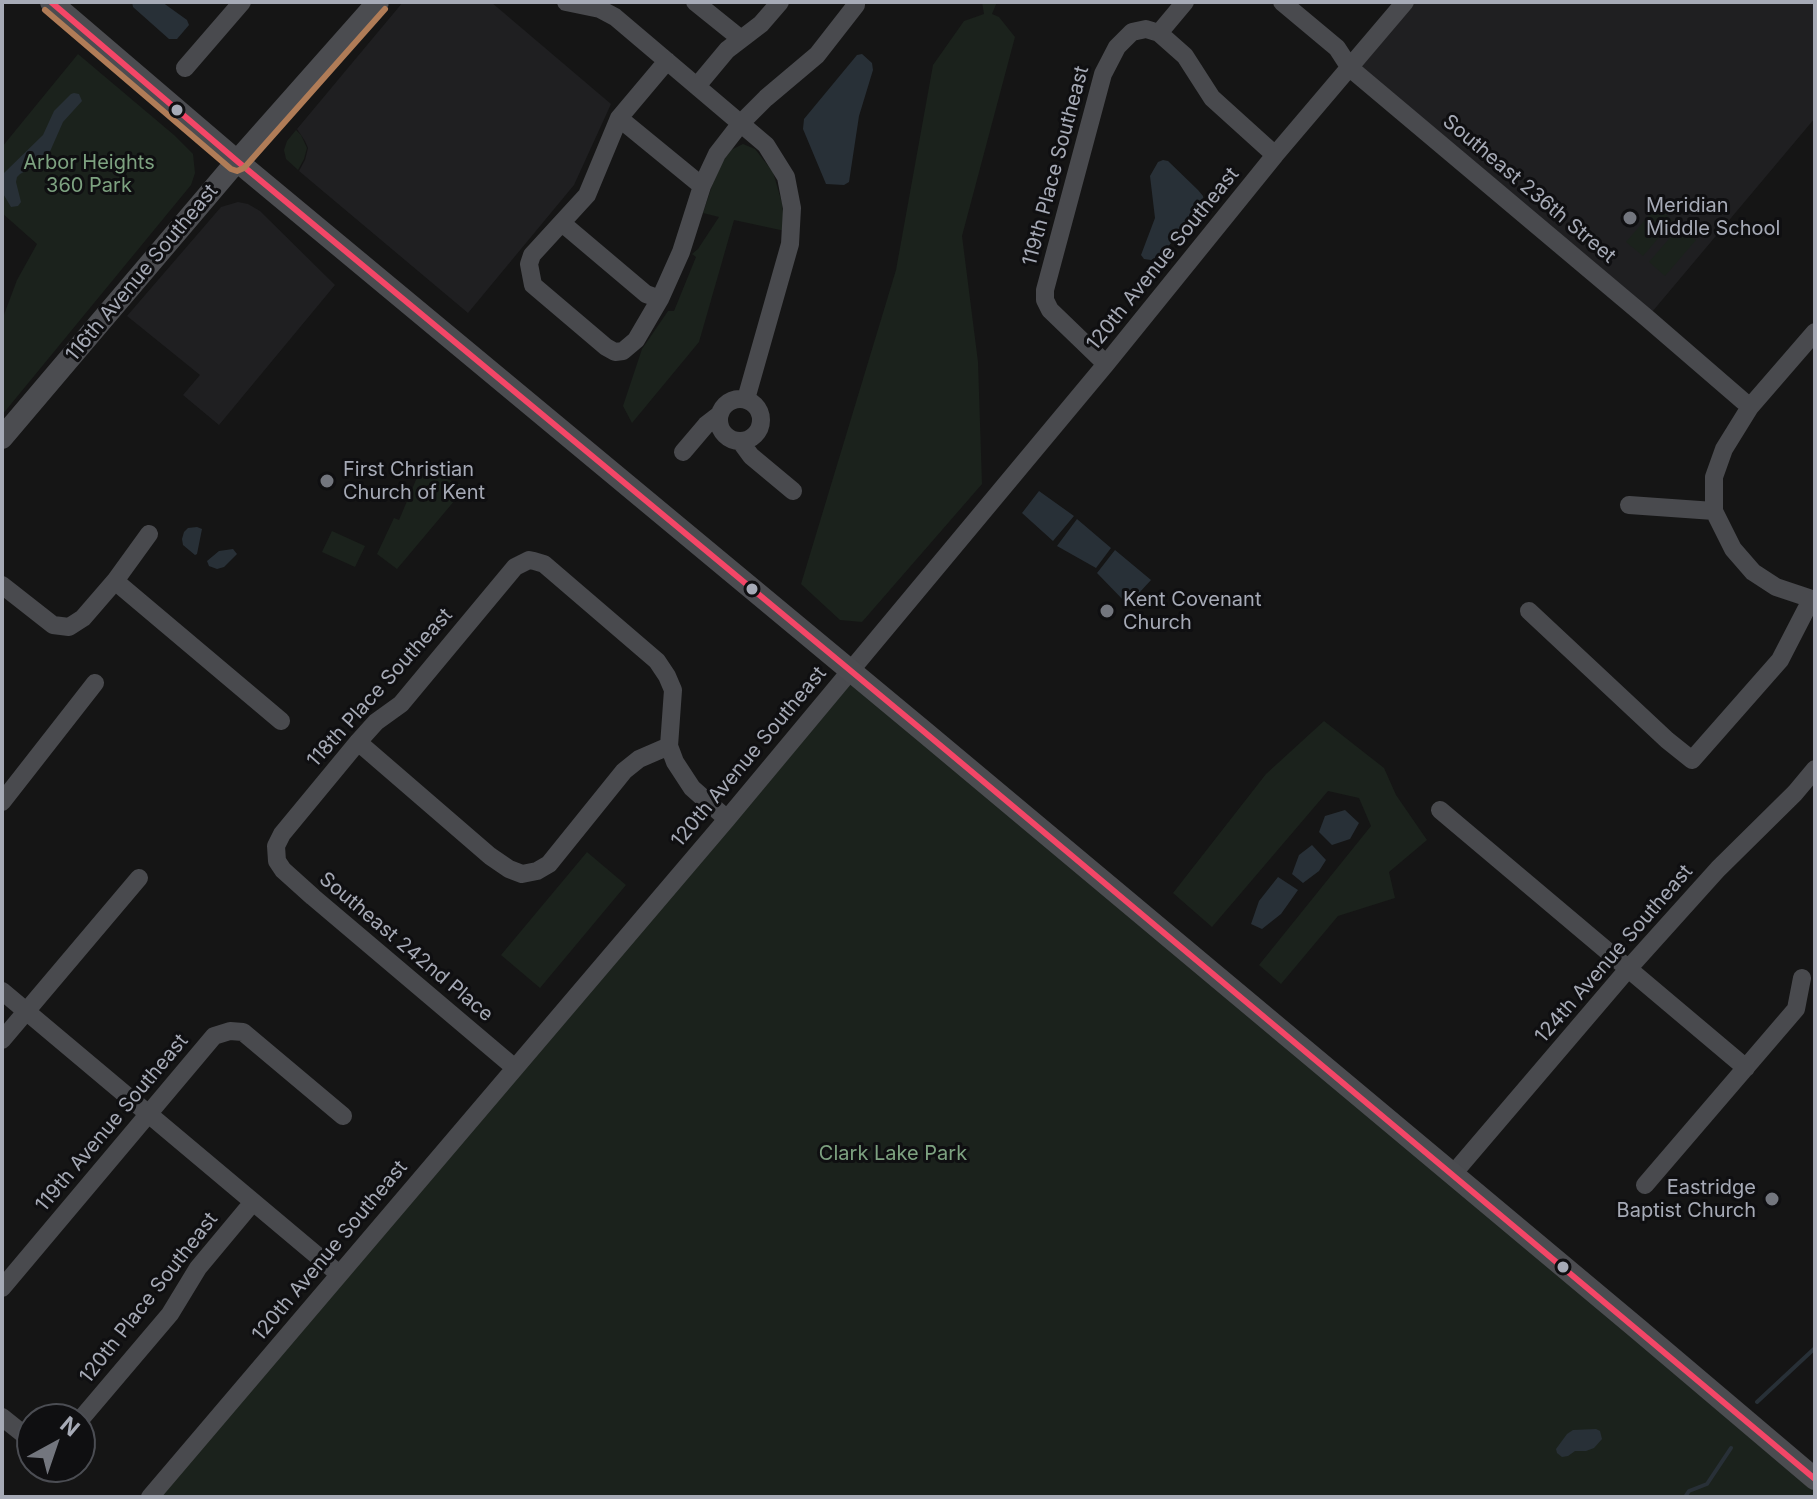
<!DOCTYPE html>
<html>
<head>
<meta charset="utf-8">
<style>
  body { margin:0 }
  #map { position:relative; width:1817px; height:1499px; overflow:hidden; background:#151515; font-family:Inter,sans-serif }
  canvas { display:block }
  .frame { position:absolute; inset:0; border:4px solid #a6aab6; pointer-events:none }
  .north { position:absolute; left:16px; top:1403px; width:80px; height:80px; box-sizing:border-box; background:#0f0f11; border:2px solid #4b4d53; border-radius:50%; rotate:40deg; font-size:22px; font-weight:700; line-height:32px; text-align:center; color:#a6aab6 }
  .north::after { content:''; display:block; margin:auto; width:28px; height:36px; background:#73767e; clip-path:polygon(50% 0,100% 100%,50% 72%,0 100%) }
</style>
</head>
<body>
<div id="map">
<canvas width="1817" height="1499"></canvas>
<div class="frame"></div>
<div class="north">N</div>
</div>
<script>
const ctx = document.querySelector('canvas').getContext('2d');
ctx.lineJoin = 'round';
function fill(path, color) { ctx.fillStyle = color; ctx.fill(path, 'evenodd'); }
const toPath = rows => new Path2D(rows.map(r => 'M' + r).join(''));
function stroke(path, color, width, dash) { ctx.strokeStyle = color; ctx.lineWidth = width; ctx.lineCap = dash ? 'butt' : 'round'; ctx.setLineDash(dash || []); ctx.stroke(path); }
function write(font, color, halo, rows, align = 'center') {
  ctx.font = font + ' Inter,sans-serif'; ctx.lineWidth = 6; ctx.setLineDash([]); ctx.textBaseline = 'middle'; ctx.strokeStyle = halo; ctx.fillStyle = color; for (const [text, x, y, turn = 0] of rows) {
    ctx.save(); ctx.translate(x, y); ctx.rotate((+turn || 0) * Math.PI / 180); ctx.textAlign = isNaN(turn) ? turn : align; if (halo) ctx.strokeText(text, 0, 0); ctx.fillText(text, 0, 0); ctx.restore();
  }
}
const built = toPath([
  [403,2,491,2,611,104,574,185,468,313,299,171,305,160,308,148,305,141,297,129],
  [1405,2,1815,2,1815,118,1647,318,1350,68],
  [238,202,248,204,260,211,335,285,219,425,183,395,200,375,127,316,221,207]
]);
const green = toPath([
  [982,2,997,2,992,14,999,17,1015,37,962,236,978,362,982,484,862,622,840,620,801,584,896,270,933,65,964,21,984,14],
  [78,54,174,135,193,154,195,173,191,185,2,415,2,320,17,280,37,244,2,213,2,147],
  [296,130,301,135,307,148,304,159,298,170,286,159,284,150,287,141],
  [743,144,755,149,773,172,782,203,785,231,734,220,699,342,632,423,623,406,642,349,668,311,674,311,696,257,692,254,698,249,719,217,703,213,718,168,731,150],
  [1657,206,1673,221,1643,256,1626,242],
  [1680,226,1696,240,1665,276,1649,262],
  [421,468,466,487,397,569,377,554,394,518,399,520],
  [332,531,365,546,355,567,322,552],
  [850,671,1815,1479,1815,1497,150,1497],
  [1324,721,1384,768,1396,795,1427,840,1389,872,1395,898,1338,916,1281,984,1259,965,1371,826,1359,798,1328,791,1212,927,1173,893,1266,774],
  [587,852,626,885,540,988,501,955]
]);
const water = toPath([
  [132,2,162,2,187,20,189,25,177,39,169,39,133,7],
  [862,54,872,63,873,70,859,116,849,182,844,185,826,184,803,129,804,119,857,55],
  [74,93,79,94,82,101,63,122,48,156,44,161,20,174,17,177,16,182,21,202,18,206,11,207,2,192,3,174,43,135,54,111,71,94],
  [1163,160,1168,161,1198,190,1203,196,1204,203,1162,254,1151,260,1144,259,1141,255,1155,218,1150,176,1158,162],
  [1039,491,1074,516,1053,541,1022,513],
  [1077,519,1111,548,1096,568,1057,546],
  [197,527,202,529,197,554,195,555,183,545,182,539,184,532,188,528],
  [233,549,237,554,224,567,217,569,209,566,207,561,219,551],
  [1115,550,1151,580,1128,605,1097,573],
  [1345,810,1359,823,1350,839,1332,845,1319,832,1325,816],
  [1312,845,1326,860,1319,871,1303,883,1292,874,1299,855],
  [1278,877,1298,890,1281,914,1262,929,1251,924,1259,901],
  [1596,1429,1600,1431,1602,1439,1594,1448,1586,1451,1575,1451,1568,1456,1562,1457,1557,1453,1556,1449,1567,1434,1573,1430]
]);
const stream = toPath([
  [1757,1402,1815,1348],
  [1685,1497,1689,1491,1707,1484,1731,1448]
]);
const minor = toPath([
  [566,2,600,9,615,17,766,145,786,177,792,208,790,244,746,399],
  [695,2,741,39],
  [1282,2,1337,48,1350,68,1647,318,1750,407],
  [1159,33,1185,2],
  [667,61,619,118,587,195,532,255,529,264,533,285,606,347,615,352,623,351,636,340,660,299,681,252,702,186,717,154,741,123,766,98,817,55,856,5,856,2],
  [185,68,242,2],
  [697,86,727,50,761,24,780,2],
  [619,118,702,186],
  [562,223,646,294,660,299],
  [1815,332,1750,407,1724,449,1714,477,1714,511,1733,549,1753,572,1776,587,1815,600],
  [1106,364,1050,310,1045,300,1045,290,1103,74,1117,47,1132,32,1146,29,1159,33,1185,56,1212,98,1275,155],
  '719 420a21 21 0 1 1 42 0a21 21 0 1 1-42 0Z',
  [740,441,751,456,793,491],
  [683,452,706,425,719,415],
  [1629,505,1714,511],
  [115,581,281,721],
  [2,585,53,625,69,627,83,618,115,581,149,534],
  [1529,611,1667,740,1692,760,1780,660,1811,600],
  [358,742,490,856,509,869,522,874,537,871,549,864,624,771,639,759,669,746],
  [2,802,95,683],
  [1440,810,1746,1068],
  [2,991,339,1274],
  [2,1040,139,878],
  [515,1068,313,897,283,870,277,861,276,846,282,834,358,742,376,722,401,704,515,567,529,560,534,561,544,564,657,661,667,676,673,690,669,746,675,762,692,788,727,819],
  [1453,1174,1628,969,1718,869,1795,793,1815,769],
  [1645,1185,1796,1009,1802,978],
  [2,1288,214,1036,230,1031,243,1032,343,1116],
  [2,1417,32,1441],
  [80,1420,170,1314,198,1268,253,1202],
  [150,1497,727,819,1106,364,1275,155,1405,2]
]);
const major = toPath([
  [51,2,237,161,922,730,1638,1329,1815,1479],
  [2,438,237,161,378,2]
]);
const bus1 = toPath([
  [51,2,237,161,922,730,1815,1479]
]);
const bus2 = toPath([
  [45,10,231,169,237,171,244,168,385,9]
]);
const markers = [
  [177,110,7,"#a6aab6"],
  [1630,218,8,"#73767e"],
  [327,481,8,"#73767e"],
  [752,589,7,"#a6aab6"],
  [1107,611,8,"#73767e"],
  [1772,1199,8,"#73767e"],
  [1563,1267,7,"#a6aab6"]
];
const parkNames = [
  ["Arbor Heights",89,163],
  ["360 Park",89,186],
  ["Clark Lake Park",893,1154]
];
const streetNames = [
  ["119th Place Southeast",1056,166,-75],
  ["Southeast 236th Street",1529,189,40],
  ["120th Avenue Southeast",1163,259,-51],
  ["116th Avenue Southeast",142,273,-50],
  ["118th Place Southeast",380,688,-48],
  ["120th Avenue Southeast",749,757,-50],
  ["Southeast 242nd Place",406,947,40],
  ["124th Avenue Southeast",1614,954,-49],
  ["119th Avenue Southeast",112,1123,-50],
  ["120th Avenue Southeast",330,1251,-50],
  ["120th Place Southeast",149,1298,-52]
];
const poiNames = [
  ["Meridian",1646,206],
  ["Middle School",1646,229],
  ["First Christian",343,470],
  ["Church of Kent",343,493],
  ["Kent Covenant",1123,600],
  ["Church",1123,623],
  ["Eastridge",1756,1188,"right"],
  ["Baptist Church",1756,1211,"right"]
];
fill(built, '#1f1f21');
fill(green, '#1b221c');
fill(water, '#283037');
stroke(stream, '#283037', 4);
stroke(minor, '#494a4e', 18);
stroke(major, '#4b4c50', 22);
stroke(bus1, '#f34667', 6);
stroke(bus2, '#b07c57', 6);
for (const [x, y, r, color] of markers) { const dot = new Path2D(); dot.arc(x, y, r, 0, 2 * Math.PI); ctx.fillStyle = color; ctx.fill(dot); stroke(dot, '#0f0f11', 3); }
write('20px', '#7da280', '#0f0f11', parkNames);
write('20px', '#a6aab6', '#0f0f11', streetNames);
write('20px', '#a6aab6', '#0f0f11', poiNames, 'left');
</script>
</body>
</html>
